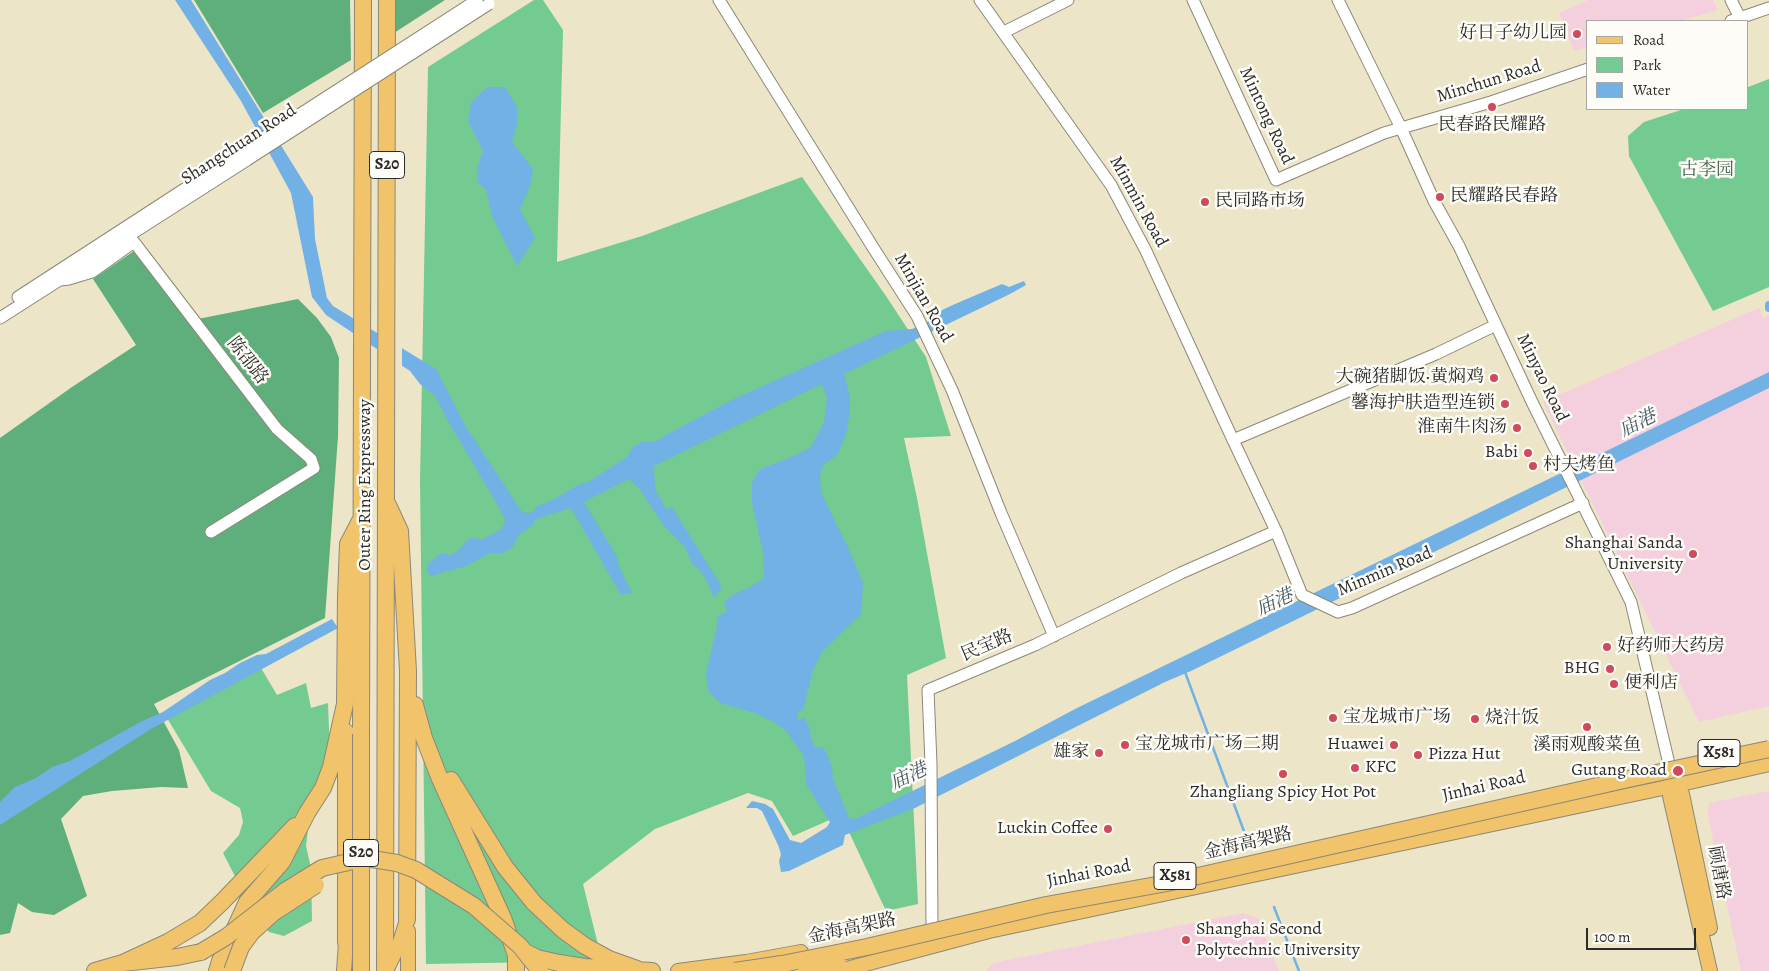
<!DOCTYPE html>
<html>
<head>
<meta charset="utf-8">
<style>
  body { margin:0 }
  #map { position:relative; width:1769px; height:971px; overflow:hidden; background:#ece5c7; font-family:Alegreya,serif }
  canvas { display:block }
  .legend { position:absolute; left:1586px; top:20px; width:162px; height:90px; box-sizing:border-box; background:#fdfcf7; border:1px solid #a9a8a5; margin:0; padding:6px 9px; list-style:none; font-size:15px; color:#2b2b2b }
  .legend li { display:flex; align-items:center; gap:10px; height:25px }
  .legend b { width:25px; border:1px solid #a9a8a5 }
  .scale { position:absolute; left:1586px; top:928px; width:110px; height:22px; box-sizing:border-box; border:2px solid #2b2b2b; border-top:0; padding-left:6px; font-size:15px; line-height:18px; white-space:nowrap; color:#2b2b2b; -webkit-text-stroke:4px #fdfcf7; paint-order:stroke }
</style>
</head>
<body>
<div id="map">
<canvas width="1769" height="971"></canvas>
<ul class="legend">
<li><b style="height:6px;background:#f1c36a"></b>Road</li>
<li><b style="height:14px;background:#73cb91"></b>Park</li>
<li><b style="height:14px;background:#71b1e5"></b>Water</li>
</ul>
<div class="scale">100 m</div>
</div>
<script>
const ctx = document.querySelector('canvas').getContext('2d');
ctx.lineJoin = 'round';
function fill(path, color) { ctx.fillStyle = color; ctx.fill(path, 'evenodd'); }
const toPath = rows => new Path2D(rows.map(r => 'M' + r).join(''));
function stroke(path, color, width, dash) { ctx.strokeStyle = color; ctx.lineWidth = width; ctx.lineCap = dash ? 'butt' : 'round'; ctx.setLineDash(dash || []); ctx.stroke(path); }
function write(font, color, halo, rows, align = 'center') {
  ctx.font = font + ' Alegreya,"Noto Serif SC",serif'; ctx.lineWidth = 5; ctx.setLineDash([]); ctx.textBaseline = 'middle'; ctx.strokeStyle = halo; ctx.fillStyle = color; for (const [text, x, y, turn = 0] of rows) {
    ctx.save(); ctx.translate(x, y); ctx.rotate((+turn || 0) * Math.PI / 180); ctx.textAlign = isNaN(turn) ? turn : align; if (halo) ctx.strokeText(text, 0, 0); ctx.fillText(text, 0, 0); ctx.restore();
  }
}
const built = toPath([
  [1588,0,1713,0,1718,10,1679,21,1588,21,1588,47,1574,51,1559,13],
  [1759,308,1763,318,1769,315,1769,706,1699,722,1543,402],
  [1769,791,1769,971,1741,971,1708,816,1709,803],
  [1243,913,1258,918,1279,971,986,971,993,963]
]);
const green = toPath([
  [534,0,543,0,563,30,557,262,642,236,802,177,886,296,926,357,951,436,904,438,917,498,946,658,907,675,918,904,886,911,841,815,793,836,772,801,748,793,655,829,583,884,602,961,426,964,420,481,428,67],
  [1769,79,1769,287,1713,311,1629,156,1628,136,1644,122,1684,109,1748,109,1748,87],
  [261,668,277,695,306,683,311,708,328,703,331,784,313,790,306,846,311,868,312,921,284,936,269,932,256,917,223,853,239,835,243,822,240,808,211,791,167,718]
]);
const forest = toPath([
  [194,0,350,0,351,60,263,113],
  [395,0,445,0,394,33],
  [134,251,188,321,298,299,317,318,331,337,339,358,338,436,325,618,154,704,179,750,188,788,161,787,112,791,83,796,61,819,87,896,54,915,32,912,18,903,10,933,0,935,0,438,72,387,136,345,93,279]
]);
const water = toPath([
  [175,0,191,0,313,197,315,239,327,298,333,306,436,369,466,427,522,512,529,513,535,511,535,507,551,501,578,485,590,481,627,457,633,447,642,442,656,442,664,436,732,400,886,331,912,329,938,317,942,310,955,304,1002,284,1009,287,1024,281,1026,285,1010,294,844,374,850,397,850,412,846,434,838,454,823,465,820,476,821,492,849,550,863,583,861,614,822,652,813,670,803,710,798,712,797,719,800,720,804,717,810,730,811,739,815,747,822,747,826,752,832,767,833,779,849,818,855,819,1015,741,1077,708,1769,372,1769,388,1191,671,1165,682,915,808,845,835,843,845,789,871,781,872,779,861,781,854,778,845,762,811,757,808,746,808,752,801,765,804,773,809,790,840,801,843,827,827,830,822,806,784,804,756,786,731,774,722,755,713,720,703,708,691,706,674,717,626,717,617,727,611,724,602,736,593,749,588,764,578,763,552,752,503,752,482,760,469,787,459,810,448,824,422,827,398,822,384,654,466,655,489,666,509,672,507,722,587,714,598,706,579,699,569,692,564,685,547,664,526,638,487,629,479,584,502,616,555,620,569,632,593,621,595,571,508,536,519,534,524,519,535,512,548,502,553,491,553,466,566,431,576,427,570,428,564,441,553,451,555,459,550,467,540,472,538,483,539,500,530,504,525,505,518,447,419,435,396,420,384,410,371,326,315,312,297,291,193,241,101],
  [488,87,505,87,517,107,517,124,512,142,533,169,530,186,520,209,535,238,517,266,492,216,486,190,477,181,477,168,483,151,468,121,471,102],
  [332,619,338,628,151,729,0,825,0,802,15,787,36,778,52,767,70,761,142,721,163,712,210,680,225,673,240,663,257,655,266,654]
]);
const pier = toPath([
  [378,330,402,346,402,369,377,352]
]);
const stream = toPath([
  [1185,672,1245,834],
  [1274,907,1299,971]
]);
const canal = toPath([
  [1769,305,1769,308]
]);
const minor = toPath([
  [719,0,874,249,917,316,952,390,1001,513,1054,636],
  [980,0,1111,185,1146,251,1233,440,1436,354,1496,325],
  [1193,0,1276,180,1384,133,1491,102,1588,69],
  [1338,0,1401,128,1434,201,1459,246,1532,402,1631,602,1669,764],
  [1731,0,1740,18],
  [1731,21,1769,8],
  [1004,32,1068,0],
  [60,280,69,279,92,272,134,242,277,429,311,459,314,468,211,532],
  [18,297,243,151],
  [0,318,247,160],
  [1233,440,1276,531,1302,595,1338,612,1352,608,1583,503],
  [932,929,931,764,928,690,1035,645,1181,573,1276,531]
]);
const major = toPath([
  [1671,779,1672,786,1670,796,1710,971],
  [1672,786,1682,794,1710,928],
  [408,931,408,971],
  [344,971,346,942],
  [386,971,400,942,407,920],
  [678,971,746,962,801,952],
  [839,971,989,931,1672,786,1769,764]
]);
const highway = toPath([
  [388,505,400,531,408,671,407,920],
  [415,705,424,738,440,779,503,918,516,955,516,971],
  [361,734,363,0],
  [451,780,505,867,534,903,563,930,585,946,609,959,637,969],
  [346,942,346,732],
  [123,963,168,942,200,923,222,902,295,826],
  [559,963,584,967,652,971],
  [95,971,123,963,177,957,201,952],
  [217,971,220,961,247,902,282,862,307,813,323,788,331,767,345,704,346,597,348,544,360,521],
  [385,971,387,0]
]);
const minorBridge = toPath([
  [243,151,477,0],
  [247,160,489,4]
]);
const highwayBridge = toPath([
  [201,952,226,937,285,891,322,868,353,861,372,859,397,863,416,870,474,906,520,946,540,971],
  [525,952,537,958,559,963],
  [232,971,241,947,252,932,273,913,316,885],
  [361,971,361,734],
  [735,971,782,964,867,947,1046,905,1167,883,1633,778,1769,749],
  [806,971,838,964]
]);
const markers = [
  [1577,34,5,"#d1495b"],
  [1492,107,5,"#d1495b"],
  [1440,197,5,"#d1495b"],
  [1205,202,5,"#d1495b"],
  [1494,378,5,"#d1495b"],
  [1505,404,5,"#d1495b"],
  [1517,428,5,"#d1495b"],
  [1528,453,5,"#d1495b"],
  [1533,466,5,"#d1495b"],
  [1693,554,5,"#d1495b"],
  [1607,647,5,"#d1495b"],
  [1610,669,5,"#d1495b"],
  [1614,684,5,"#d1495b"],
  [1333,718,5,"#d1495b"],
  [1475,719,5,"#d1495b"],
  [1587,727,5,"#d1495b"],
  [1125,745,5,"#d1495b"],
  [1394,745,5,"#d1495b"],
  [1099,753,5,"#d1495b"],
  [1418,755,5,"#d1495b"],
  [1355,768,5,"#d1495b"],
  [1678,771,6,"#d1495b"],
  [1283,774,5,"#d1495b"],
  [1108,829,5,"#d1495b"],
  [1186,940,5,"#d1495b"]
];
const shields = [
  [387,165,35],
  [1719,753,42],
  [361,853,35],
  [1175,876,42]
];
const shieldNames = [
  ["S20",387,165],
  ["X581",1719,753],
  ["S20",361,853],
  ["X581",1175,876]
];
const poiNames = [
  ["好日子幼儿园",1567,34],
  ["民春路民耀路",1492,126,"center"],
  ["民耀路民春路",1450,197,"left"],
  ["民同路市场",1215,202,"left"],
  ["大碗猪脚饭·黄焖鸡",1484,378],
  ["馨海护肤造型连锁",1495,404],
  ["淮南牛肉汤",1507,428],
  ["Babi",1518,453],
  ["村夫烤鱼",1543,466,"left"],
  ["Shanghai Sanda",1683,544],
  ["University",1683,565],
  ["好药师大药房",1617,647,"left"],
  ["BHG",1600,669],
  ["便利店",1624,684,"left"],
  ["宝龙城市广场",1343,718,"left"],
  ["烧汁饭",1485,719,"left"],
  ["宝龙城市广场二期",1135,745,"left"],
  ["Huawei",1384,745],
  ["溪雨观酸菜鱼",1587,746,"center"],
  ["雄家",1089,753],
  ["Pizza Hut",1428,755,"left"],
  ["KFC",1365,768,"left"],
  ["Gutang Road",1667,771],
  ["Zhangliang Spicy Hot Pot",1283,793,"center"],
  ["Luckin Coffee",1098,829],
  ["Shanghai Second",1196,930,"left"],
  ["Polytechnic University",1196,951,"left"]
];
const streetNames = [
  ["Minchun Road",1489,82,-17],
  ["Mintong Road",1266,116,65],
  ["Shangchuan Road",239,145,-33],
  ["Minmin Road",1138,202,61],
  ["Minjian Road",923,298,60],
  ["陈邵路",247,361,52],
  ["Minyao Road",1542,378,64],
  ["Outer Ring Expressway",366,485,-90],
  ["Minmin Road",1385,572,-23],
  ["民宝路",987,646,-23],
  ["Jinhai Road",1484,787,-13],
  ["金海高架路",1248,844,-13],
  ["顾唐路",1718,873,79],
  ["Jinhai Road",1089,874,-11],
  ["金海高架路",852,929,-12]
];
const parkNames = [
  ["古李园",1707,171]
];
const waterNames = [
  ["庙港",1638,424,-27],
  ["庙港",1275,603,-25],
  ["庙港",909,777,-25]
];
fill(built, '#f4cfdd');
fill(green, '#73cb91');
fill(forest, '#5eaf7b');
fill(water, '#71b1e5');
fill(pier, '#ece5c7');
stroke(stream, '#71b1e5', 2.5);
stroke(canal, '#71b1e5', 8);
stroke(minor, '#8c8879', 13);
stroke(major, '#8c8879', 16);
stroke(highway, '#8c8879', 18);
stroke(minor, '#fff', 11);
stroke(major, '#f1c36a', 14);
stroke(highway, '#f1c36a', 16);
stroke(minorBridge, '#8c8879', 13, []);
stroke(highwayBridge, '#8c8879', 18, []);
stroke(minorBridge, '#fff', 11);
stroke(highwayBridge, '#f1c36a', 16);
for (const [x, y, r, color] of markers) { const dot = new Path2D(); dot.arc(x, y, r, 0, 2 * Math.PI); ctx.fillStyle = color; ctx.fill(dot); stroke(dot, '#fdfcf7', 2); }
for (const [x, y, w] of shields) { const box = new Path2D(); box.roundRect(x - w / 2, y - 13.5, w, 27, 4); ctx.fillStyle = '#fdfcf7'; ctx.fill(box); stroke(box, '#2b2b2b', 1); }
write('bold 16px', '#2b2b2b', null, shieldNames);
write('18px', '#2b2b2b', '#fdfcf7', poiNames, 'right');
write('18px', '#2b2b2b', '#fdfcf7', streetNames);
write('18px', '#44634f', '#fdfcf7', parkNames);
write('italic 19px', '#445a6c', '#fdfcf7', waterNames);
</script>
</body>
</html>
